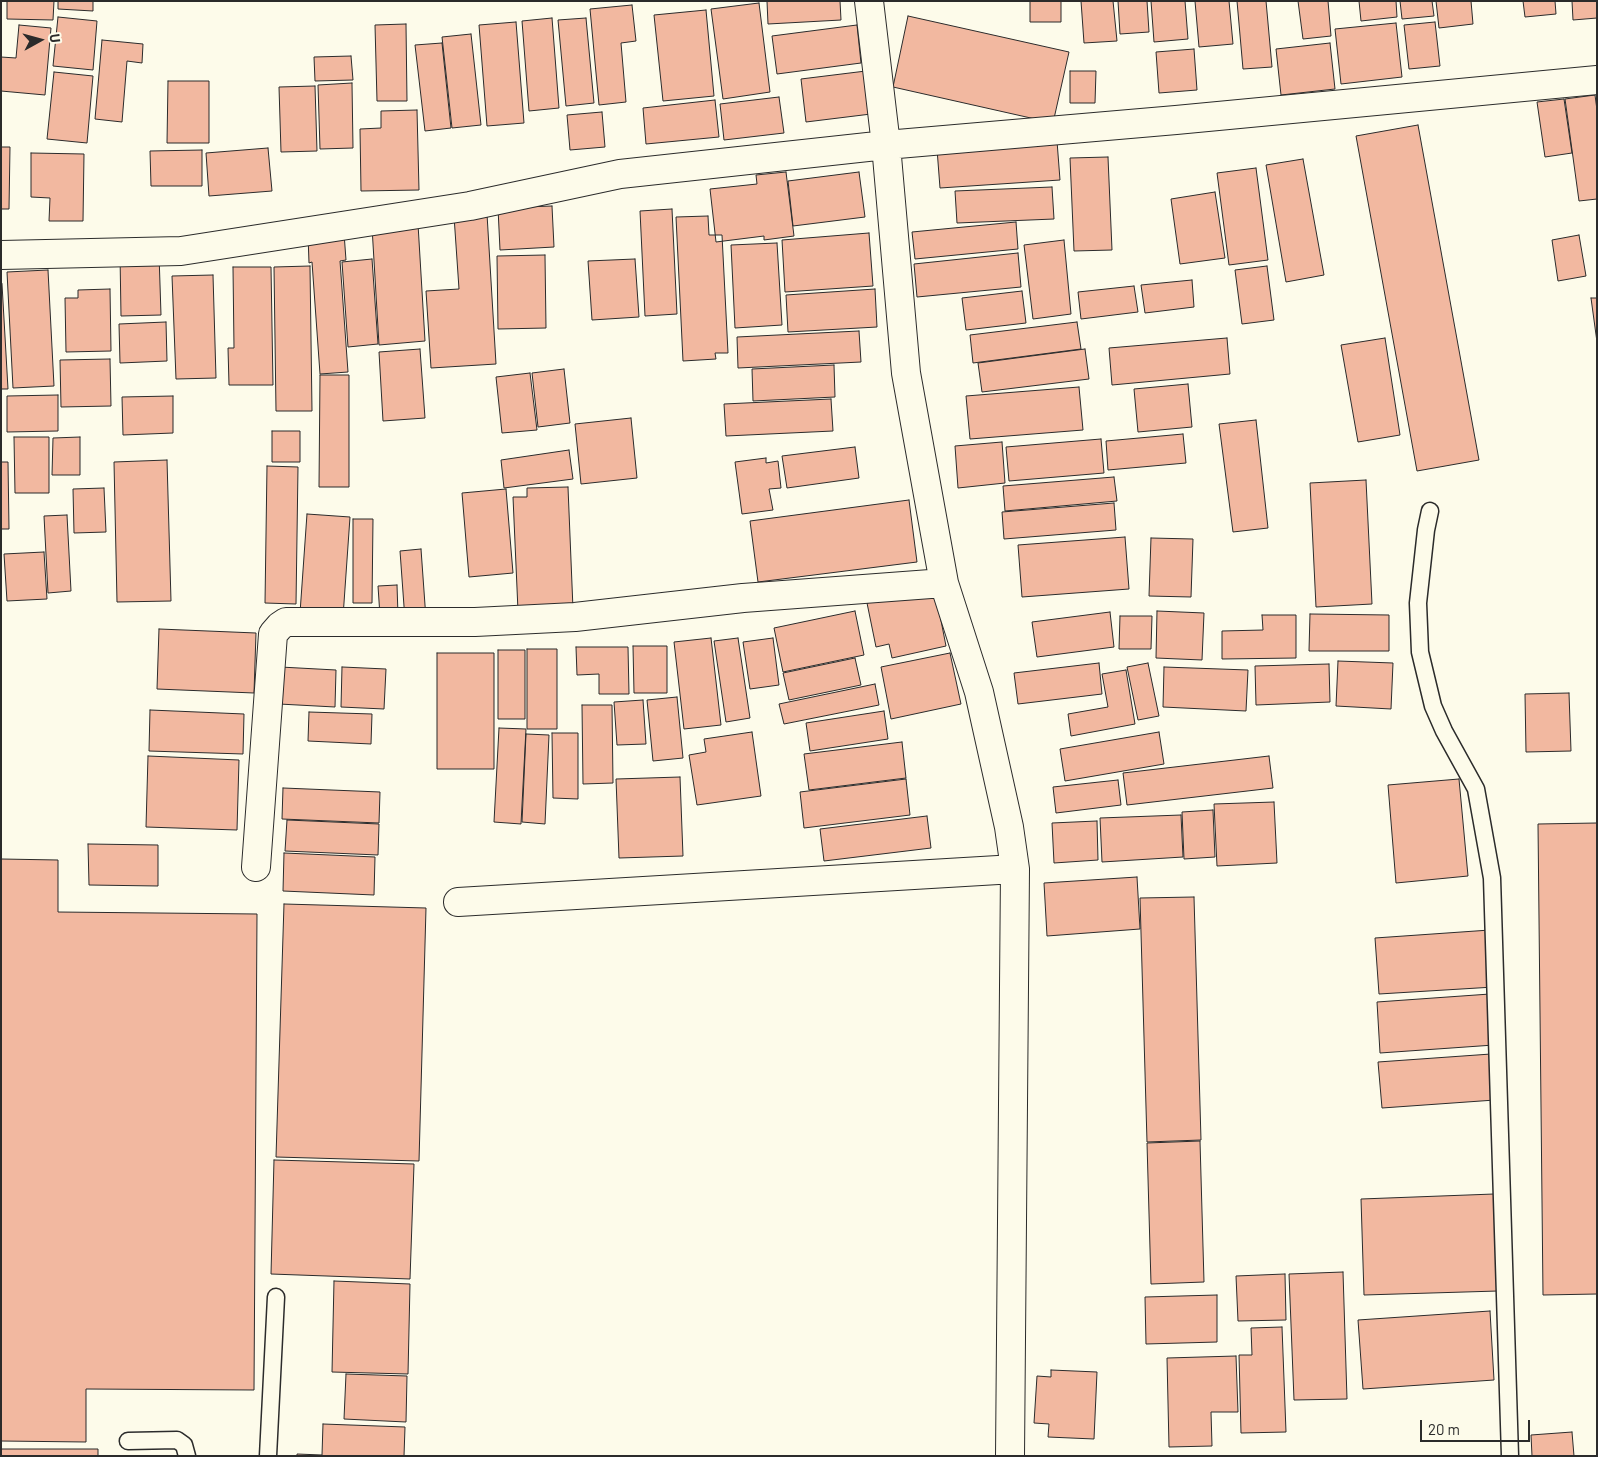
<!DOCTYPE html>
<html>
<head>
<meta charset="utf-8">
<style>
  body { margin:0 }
  #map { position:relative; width:1598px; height:1457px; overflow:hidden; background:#fdfbea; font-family:Barlow,sans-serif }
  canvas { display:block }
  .frame { position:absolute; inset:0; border:2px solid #2b2b2b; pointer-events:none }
  .north { position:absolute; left:15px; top:15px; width:50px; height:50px; -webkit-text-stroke:4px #fdfbea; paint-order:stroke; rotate:83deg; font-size:14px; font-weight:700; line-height:20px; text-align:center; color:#2b2b2b }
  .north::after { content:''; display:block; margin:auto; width:18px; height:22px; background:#2b2b2b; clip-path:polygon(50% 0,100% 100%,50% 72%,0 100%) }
  .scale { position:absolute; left:1420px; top:1420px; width:110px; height:22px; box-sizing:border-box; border:2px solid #2b2b2b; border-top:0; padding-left:6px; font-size:15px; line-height:18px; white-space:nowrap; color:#2b2b2b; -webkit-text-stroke:4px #fdfbea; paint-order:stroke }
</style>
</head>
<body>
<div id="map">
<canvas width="1598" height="1457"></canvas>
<div class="frame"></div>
<div class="north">U</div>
<div class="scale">20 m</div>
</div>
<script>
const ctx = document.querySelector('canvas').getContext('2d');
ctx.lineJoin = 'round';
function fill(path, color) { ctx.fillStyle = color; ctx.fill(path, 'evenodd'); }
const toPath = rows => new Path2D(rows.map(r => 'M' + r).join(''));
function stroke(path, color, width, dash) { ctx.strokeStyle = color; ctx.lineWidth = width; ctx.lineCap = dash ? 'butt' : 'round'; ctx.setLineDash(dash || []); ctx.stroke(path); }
const building = toPath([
  [7,1,54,1,53,20,7,19,7,1],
  [58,1,93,1,93,11,58,9,58,1],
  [767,1,840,1,841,20,768,24,767,1],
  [1030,1,1061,1,1061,22,1030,22,1030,1],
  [1081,1,1113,1,1117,41,1084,43,1081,1],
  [1118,1,1147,1,1149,32,1120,34,1118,1],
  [1151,1,1185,1,1188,39,1154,42,1151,1],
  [1195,1,1229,1,1233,44,1199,47,1195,1],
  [1237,1,1266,1,1272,67,1243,69,1237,1],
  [1298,1,1328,1,1331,36,1303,39,1298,1],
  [1359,1,1396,1,1397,17,1361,21,1359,1],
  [1400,1,1432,1,1434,16,1402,19,1400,1],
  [1436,1,1471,1,1473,24,1439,28,1436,1],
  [1523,1,1555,1,1556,14,1525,17,1523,1],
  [1572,1,1597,1,1597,18,1573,20,1572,1],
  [759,3,770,92,723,99,711,9,759,3],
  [632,5,636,41,621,43,626,102,599,105,590,9,632,5],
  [706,10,714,96,663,101,654,15,706,10],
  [908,16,1069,52,1053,123,893,87,908,16],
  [58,17,97,21,93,70,53,66,58,17],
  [552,18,559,108,529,111,522,21,552,18],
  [586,18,594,103,566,106,558,20,586,18],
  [516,22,524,123,487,126,479,25,516,22],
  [1435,22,1440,66,1409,69,1404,25,1435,22],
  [1396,23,1402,77,1341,84,1335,29,1396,23],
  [406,24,407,101,377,101,375,25,406,24],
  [19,25,51,28,45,95,1,91,1,57,16,58,19,25],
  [857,25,861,63,777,74,772,36,857,25],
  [471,34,481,125,452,128,442,37,471,34],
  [102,40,143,44,142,63,127,61,122,122,95,119,102,40],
  [442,43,451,128,425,131,415,45,442,43],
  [1330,43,1335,89,1281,95,1276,49,1330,43],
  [1194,49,1197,90,1159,93,1156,52,1194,49],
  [351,56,353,80,315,81,314,57,351,56],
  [866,71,871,114,806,122,801,79,866,71],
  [1070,71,1096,71,1095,103,1070,103,1070,71],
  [54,72,93,76,87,143,47,139,54,72],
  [168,81,209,81,209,143,167,143,168,81],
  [352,83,353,148,320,149,318,85,352,83],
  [315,86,317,151,281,152,279,87,315,86],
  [1595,95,1597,110,1597,199,1579,201,1565,99,1595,95],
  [779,97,784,133,724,140,720,104,779,97],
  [1564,99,1572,153,1545,157,1537,102,1564,99],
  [715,100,719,137,646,144,643,108,715,100],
  [417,110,419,190,361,191,360,129,381,128,381,111,417,110],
  [602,112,605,147,570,150,567,115,602,112],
  [1418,125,1479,460,1417,471,1356,136,1418,125],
  [1057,141,1060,180,940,188,937,149,1057,141],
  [1,147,10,147,9,209,1,209,1,147],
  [268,148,272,191,209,196,206,153,268,148],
  [202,150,202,186,151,186,150,151,202,150],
  [31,153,84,154,83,221,49,221,50,198,31,197,31,153],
  [1108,157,1112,250,1074,251,1070,158,1108,157],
  [1303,159,1324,275,1286,282,1266,165,1303,159],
  [1256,168,1268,260,1229,265,1217,173,1256,168],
  [786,172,794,236,764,240,764,236,716,242,710,189,757,184,756,175,786,172],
  [859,172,865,217,793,226,788,181,859,172],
  [1052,187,1054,219,957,223,955,191,1052,187],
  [1215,192,1225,258,1180,264,1171,199,1215,192],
  [552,206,554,247,500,250,498,208,552,206],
  [672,209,677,314,645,316,640,211,672,209],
  [487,214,496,364,431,368,426,291,459,289,454,216,487,214],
  [708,216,709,235,722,235,728,353,715,353,716,359,683,361,676,217,708,216],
  [1016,222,1018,249,915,259,912,232,1016,222],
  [418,224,425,341,379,345,372,227,418,224],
  [344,233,346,260,340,261,348,372,320,374,312,262,309,263,308,235,344,233],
  [869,233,873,286,785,292,782,240,869,233],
  [1579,235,1586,276,1558,281,1552,240,1579,235],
  [1064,240,1071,314,1033,319,1024,245,1064,240],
  [777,243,782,325,735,328,731,245,777,243],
  [1018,253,1021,287,917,297,914,264,1018,253],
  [159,254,161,315,121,316,120,255,159,254],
  [545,255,546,328,498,329,497,256,545,255],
  [372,259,378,344,348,347,342,262,372,259],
  [635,259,639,317,592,320,588,261,635,259],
  [310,266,312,411,276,411,274,267,310,266],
  [1267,266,1274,320,1242,324,1235,270,1267,266],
  [233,267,271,267,273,385,229,385,228,348,234,348,233,267],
  [48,270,54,386,13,388,7,272,48,270],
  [213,275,216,378,176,379,172,276,213,275],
  [1192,280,1194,307,1145,313,1141,285,1192,280],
  [2,284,8,389,1,389,1,285,2,284],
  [1134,286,1138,312,1081,319,1078,292,1134,286],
  [110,289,111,351,66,352,65,298,78,298,78,290,110,289],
  [875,289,877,327,788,332,786,295,875,289],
  [1022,291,1026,323,966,330,962,298,1022,291],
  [1591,298,1597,298,1597,342,1591,298],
  [166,322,167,361,120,363,119,324,166,322],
  [1077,322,1081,349,973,363,970,335,1077,322],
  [859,331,861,362,738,368,737,337,859,331],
  [1227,338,1230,374,1112,385,1109,348,1227,338],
  [1385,338,1400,435,1358,442,1341,345,1385,338],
  [420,349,425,418,383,421,379,352,420,349],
  [1085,349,1089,379,982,392,978,363,1085,349],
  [110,359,111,406,61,407,60,360,110,359],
  [834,365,835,397,753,401,752,369,834,365],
  [564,369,570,423,538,427,532,373,564,369],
  [530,373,537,430,502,433,496,377,530,373],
  [320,375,349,375,349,487,319,487,320,375],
  [1188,384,1192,427,1138,432,1134,389,1188,384],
  [1079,387,1083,430,970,439,966,396,1079,387],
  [58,395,58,431,7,432,7,396,58,395],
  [173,396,173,433,123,435,122,397,173,396],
  [831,399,833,431,726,436,724,404,831,399],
  [631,418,637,478,581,484,575,424,631,418],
  [1256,420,1268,528,1233,532,1219,424,1256,420],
  [272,431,300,431,300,462,272,462,272,431],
  [1183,434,1186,463,1108,470,1106,441,1183,434],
  [14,437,49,437,49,493,15,493,14,437],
  [80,437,80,475,52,475,53,438,80,437],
  [1101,439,1104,473,1009,481,1006,447,1101,439],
  [1002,442,1005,483,958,488,955,446,1002,442],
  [855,447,859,478,787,488,782,456,855,447],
  [569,450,573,479,504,488,501,460,569,450],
  [766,458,766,463,778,461,781,488,769,489,773,510,742,514,735,462,766,458],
  [167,460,171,601,117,602,114,462,167,460],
  [1,462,8,462,9,529,1,529,1,462],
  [267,466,298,467,296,604,265,603,267,466],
  [1114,477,1117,501,1005,511,1003,486,1114,477],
  [1366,480,1372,604,1316,607,1310,483,1366,480],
  [568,487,573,609,518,611,513,497,527,497,527,488,568,487],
  [104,488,106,532,74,533,73,489,104,488],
  [506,489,513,573,469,577,462,493,506,489],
  [909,500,917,562,758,582,750,521,909,500],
  [1114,503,1116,530,1004,539,1002,512,1114,503],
  [307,514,350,517,343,617,300,613,307,514],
  [67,515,71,591,48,593,44,516,67,515],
  [353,519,373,519,372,603,353,603,353,519],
  [1125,537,1129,589,1022,597,1018,545,1125,537],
  [1151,538,1193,539,1191,597,1149,596,1151,538],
  [421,549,426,619,405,620,400,551,421,549],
  [44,552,47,599,7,601,4,554,44,552],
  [397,585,398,615,380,616,378,586,397,585],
  [935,590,946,646,892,658,889,644,876,647,867,603,935,590],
  [855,611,864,655,783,672,774,628,855,611],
  [1157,611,1204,613,1202,660,1156,658,1157,611],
  [1110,612,1114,647,1037,657,1032,622,1110,612],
  [1310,614,1389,615,1389,651,1309,651,1310,614],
  [1262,615,1296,615,1296,658,1222,659,1222,631,1263,630,1262,615],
  [1120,616,1152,616,1151,649,1119,649,1120,616],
  [159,629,256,633,254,693,157,689,159,629],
  [711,638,721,725,684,729,674,642,711,638],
  [738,638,750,718,726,722,714,641,738,638],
  [773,638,779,685,750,689,743,642,773,638],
  [633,646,667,646,667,693,634,693,633,646],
  [576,647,628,647,629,694,599,694,599,674,577,675,576,647],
  [527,649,557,649,557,729,527,729,527,649],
  [498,650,525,650,525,719,498,719,498,650],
  [437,653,494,653,494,769,437,769,437,653],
  [950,653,961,704,891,719,881,667,950,653],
  [855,658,861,685,789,700,783,673,855,658],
  [1338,661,1393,663,1391,709,1336,706,1338,661],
  [1099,663,1102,694,1018,704,1014,673,1099,663],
  [1148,663,1159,716,1138,720,1127,667,1148,663],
  [1329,664,1330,702,1256,705,1255,666,1329,664],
  [280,667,336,670,335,707,279,704,280,667],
  [342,667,386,669,384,709,341,707,342,667],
  [1164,667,1248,670,1246,711,1163,707,1164,667],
  [1126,670,1135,724,1071,736,1068,714,1108,707,1102,674,1126,670],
  [875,684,879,705,784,724,779,704,875,684],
  [1569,693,1571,751,1526,752,1525,694,1569,693],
  [677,697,683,758,653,761,647,700,677,697],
  [643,700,646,744,617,745,614,702,643,700],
  [582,705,612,705,613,783,583,784,582,705],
  [150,710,244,714,243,754,149,751,150,710],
  [884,711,888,739,810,751,806,723,884,711],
  [309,712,372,714,371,744,308,741,309,712],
  [499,728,526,729,521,824,494,822,499,728],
  [752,732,761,796,697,805,689,755,706,752,704,739,752,732],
  [1159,732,1164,764,1065,781,1060,749,1159,732],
  [552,733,578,733,578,799,553,798,552,733],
  [526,734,549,735,545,824,522,822,526,734],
  [902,742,906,778,809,790,804,754,902,742],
  [148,756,239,760,237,830,146,827,148,756],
  [1269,756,1273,788,1127,805,1123,773,1269,756],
  [680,777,683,856,619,858,616,779,680,777],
  [906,779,910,815,804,828,800,792,906,779],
  [1459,779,1468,876,1396,883,1388,785,1459,779],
  [1118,780,1121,805,1056,813,1053,787,1118,780],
  [283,788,380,792,379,823,282,819,283,788],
  [1274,802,1277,863,1217,866,1214,804,1274,802],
  [1213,810,1215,857,1184,859,1182,812,1213,810],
  [1181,815,1183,857,1102,862,1100,818,1181,815],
  [927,816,931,848,824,861,820,829,927,816],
  [287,820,379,824,378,855,285,851,287,820],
  [1097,821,1098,860,1054,863,1052,823,1097,821],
  [1597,823,1597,1294,1543,1295,1538,824,1597,823],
  [88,844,158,845,158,886,89,885,88,844],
  [284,853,375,857,374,895,283,891,284,853],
  [1,859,58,860,58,912,257,914,254,1390,86,1389,86,1442,1,1441,1,859],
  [1137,877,1140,929,1047,936,1044,883,1137,877],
  [1194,897,1201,1140,1147,1142,1140,898,1194,897],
  [284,904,426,908,419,1161,276,1157,284,904],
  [1490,930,1494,987,1379,994,1375,938,1490,930],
  [1490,994,1494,1045,1380,1053,1377,1002,1490,994],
  [1491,1054,1495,1100,1382,1108,1378,1062,1491,1054],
  [1200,1141,1204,1282,1151,1284,1147,1143,1200,1141],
  [274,1160,414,1164,410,1279,271,1274,274,1160],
  [1494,1194,1498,1291,1364,1295,1361,1199,1494,1194],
  [1343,1272,1347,1399,1294,1400,1289,1274,1343,1272],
  [1285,1274,1286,1320,1238,1321,1236,1276,1285,1274],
  [334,1281,410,1284,408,1374,332,1372,334,1281],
  [1217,1295,1217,1342,1146,1344,1145,1297,1217,1295],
  [1490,1311,1494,1380,1363,1389,1358,1320,1490,1311],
  [1282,1327,1286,1432,1241,1433,1239,1355,1252,1355,1251,1328,1282,1327],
  [1236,1356,1238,1412,1211,1412,1212,1446,1169,1447,1167,1358,1236,1356],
  [1051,1370,1097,1372,1094,1439,1048,1437,1049,1424,1034,1423,1037,1376,1051,1377,1051,1370],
  [346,1374,407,1376,406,1422,344,1419,346,1374],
  [323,1424,405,1427,404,1456,297,1456,297,1454,322,1455,323,1424],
  [1572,1432,1574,1456,1532,1456,1531,1435,1572,1432],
  [1,1449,98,1449,98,1456,1,1456,1,1449]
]);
const service = toPath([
  [1430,511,1426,530,1418,603,1420,652,1433,706,1444,731,1476,789,1492,878,1510,1456],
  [128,1441,177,1440,184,1445,187,1456],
  [268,1456,276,1297]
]);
const minor = toPath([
  [869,1,886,145,906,373,944,583,979,692,1009,827,1015,869,1010,1456],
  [1,255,181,251,470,206,620,174,886,145,1176,120,1597,80],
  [256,867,273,634,280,626,286,622,475,622,575,617,743,598,944,583],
  [458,902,1015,869]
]);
fill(building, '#f2b8a0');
stroke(building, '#2b2b2b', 1);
stroke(service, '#2b2b2b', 19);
stroke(minor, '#2b2b2b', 30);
stroke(service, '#fdfbea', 16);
stroke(minor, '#fdfbea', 28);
</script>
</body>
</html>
